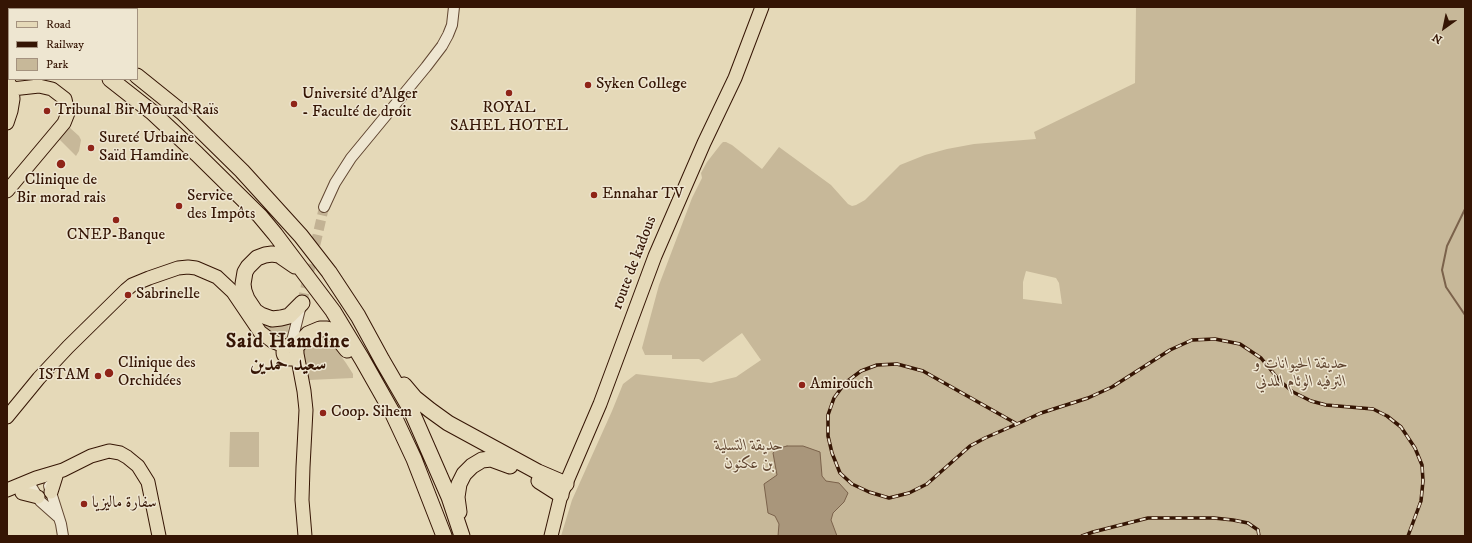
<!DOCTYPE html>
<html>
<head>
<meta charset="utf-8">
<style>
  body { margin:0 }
  #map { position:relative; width:1472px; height:543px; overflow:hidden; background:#e5d9b8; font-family:"IM FELL DW Pica",serif }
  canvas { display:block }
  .frame { position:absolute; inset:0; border:8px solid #351504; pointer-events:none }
  .legend { position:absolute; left:8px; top:8px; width:130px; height:72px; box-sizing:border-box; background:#eee6d1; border:1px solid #a4927f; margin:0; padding:5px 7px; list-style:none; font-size:12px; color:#351504 }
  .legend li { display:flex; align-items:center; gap:8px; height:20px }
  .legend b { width:20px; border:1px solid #a4927f }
  .north { position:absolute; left:1424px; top:8px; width:40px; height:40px; -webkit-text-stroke:3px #eee6d1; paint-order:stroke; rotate:213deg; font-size:11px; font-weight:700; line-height:16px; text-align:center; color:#351504 }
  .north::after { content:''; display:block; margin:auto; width:14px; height:18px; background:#351504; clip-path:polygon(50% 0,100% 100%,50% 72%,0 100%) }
</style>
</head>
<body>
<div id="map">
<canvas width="1472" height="543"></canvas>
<div class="frame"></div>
<ul class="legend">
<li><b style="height:5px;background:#e5d9b8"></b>Road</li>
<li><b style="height:5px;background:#351504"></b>Railway</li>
<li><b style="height:11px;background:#c7b899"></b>Park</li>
</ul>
<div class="north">N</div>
</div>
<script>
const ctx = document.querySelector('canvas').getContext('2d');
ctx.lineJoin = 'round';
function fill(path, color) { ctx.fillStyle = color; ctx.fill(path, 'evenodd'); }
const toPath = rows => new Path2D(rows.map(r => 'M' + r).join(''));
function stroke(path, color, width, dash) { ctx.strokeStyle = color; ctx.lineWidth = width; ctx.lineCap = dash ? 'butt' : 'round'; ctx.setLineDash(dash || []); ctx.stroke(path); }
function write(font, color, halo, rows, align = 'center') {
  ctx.font = font + ' "IM FELL DW Pica",Amiri,serif'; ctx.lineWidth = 3; ctx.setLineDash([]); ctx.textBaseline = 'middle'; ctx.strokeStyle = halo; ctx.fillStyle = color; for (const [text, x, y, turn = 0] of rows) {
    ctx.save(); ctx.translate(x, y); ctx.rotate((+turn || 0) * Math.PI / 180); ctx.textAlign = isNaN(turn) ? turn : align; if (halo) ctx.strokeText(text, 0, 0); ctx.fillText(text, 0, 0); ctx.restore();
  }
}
const green = toPath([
  [1136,7,1465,7,1465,536,561,536,572,500,612,411,623,384,636,374,711,383,736,377,761,360,742,333,703,362,699,359,672,359,672,355,645,355,642,348,659,285,692,198,702,178,701,173,707,162,721,144,723,142,726,142,732,145,762,169,779,147,831,185,848,204,852,206,856,205,865,200,900,165,925,155,947,149,974,144,1036,139,1034,132,1135,83],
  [1026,271,1056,278,1059,283,1062,304,1023,299,1023,282],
  [69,127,79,136,81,140,79,151,76,156,59,139],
  [255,320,289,322,288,331,285,337,279,340],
  [321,335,327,337,346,363,353,374,353,378,309,380,304,369,301,358,303,350,306,341],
  [230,432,259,432,259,467,229,467]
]);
const water = toPath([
  [787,446,803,446,820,452,822,476,826,481,839,483,848,493,844,502,833,513,831,520,837,536,778,536,779,524,775,516,768,513,764,484,777,475,773,453,776,449,787,446]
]);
const stream = toPath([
  [1465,209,1447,246,1442,270,1446,287,1465,315]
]);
const minorTunnel = toPath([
  [302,303,324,207]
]);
const minor = toPath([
  [324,207,335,183,351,158,426,67,442,46,448,35,452,25,454,7],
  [291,345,301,305],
  [28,481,40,501,58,517],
  [49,486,61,524,63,536]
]);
const major = toPath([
  [7,79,12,89,13,99,11,111,7,123],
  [7,191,64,123,68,113,65,99,52,89,39,86,12,89],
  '283 352a7 7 0 1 1 14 0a7 7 0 1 1-14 0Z',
  [297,354,304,391,306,410,303,467,302,500,305,536],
  [7,417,39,378,68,347,126,290,132,285,149,278,178,268,188,267,196,268,217,277,233,292,260,332,272,341,286,347],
  [7,490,36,478,63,470,91,456,109,451,120,453,127,457,138,466,148,482,159,536],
  [51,492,56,476],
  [22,493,38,497],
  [551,536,561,495,600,404,655,256,704,143,735,78,762,7]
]);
const highway = toPath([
  [39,7,42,9],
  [70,7,72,9],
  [7,9,9,10],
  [137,76,183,113,242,171,301,236,329,272,358,316,382,360,411,410,449,497,462,536],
  [110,79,152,112,197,154,260,216,275,234,333,311,362,359,392,412,414,459,444,536],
  [295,266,279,255,272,254,265,255,257,258,248,267,245,272,243,284,244,291,247,299,255,311,261,315,272,319,281,318,289,316,302,303],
  [295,348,308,334,320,329,327,329,332,331,347,350],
  [404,385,415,398,430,410,448,423,538,472,566,484],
  [539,481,561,495],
  [459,512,457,497,459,484,464,474,472,466,482,460,491,459,510,466]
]);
const rail = toPath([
  [1017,424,923,371,897,364,877,365,861,371,845,383,834,398,828,415,828,436,832,453,840,473,852,484,869,492,889,498,909,493,927,484,970,446,985,438,1017,424,1041,413,1088,398,1112,387,1170,350,1192,340,1215,339,1240,344,1261,358,1280,381,1293,392,1311,401,1326,405,1373,409,1387,416,1401,427,1415,448,1422,465,1423,481,1421,501,1408,536],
  [1082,536,1093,532,1148,518,1214,518,1233,520,1248,523,1258,530,1259,536]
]);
const markers = [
  [588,85,4,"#8f2418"],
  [509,93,4,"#8f2418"],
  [294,104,4,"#8f2418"],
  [47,111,4,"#8f2418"],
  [91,148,4,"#8f2418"],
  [61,164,5,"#8f2418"],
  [594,195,4,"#8f2418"],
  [179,206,4,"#8f2418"],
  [116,220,4,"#8f2418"],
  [128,295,4,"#8f2418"],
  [109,373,5,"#8f2418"],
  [98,376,4,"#8f2418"],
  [802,385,4,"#8f2418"],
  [323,413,4,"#8f2418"],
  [84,504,4,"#8f2418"]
];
const poiNames = [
  ["Syken College",596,85],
  ["Université d'Alger",302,95],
  ["- Faculté de droit",302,113],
  ["ROYAL",509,109,"center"],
  ["SAHEL HOTEL",509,127,"center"],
  ["Tribunal Bir Mourad Raïs",55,111],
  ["Sureté Urbaine",99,139],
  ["Saïd Hamdine",99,157],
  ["Clinique de",61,181,"center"],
  ["Bir morad rais",61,199,"center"],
  ["Ennahar TV",602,195],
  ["Service",187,197],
  ["des Impôts",187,215],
  ["CNEP-Banque",116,236,"center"],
  ["Sabrinelle",136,295],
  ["Clinique des",118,364],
  ["Orchidées",118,382],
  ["ISTAM",90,376,"right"],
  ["Amirouch",810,385],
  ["Coop. Sihem",331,413],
  ["سفارة ماليزيا",92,504]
];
const streetNames = [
  ["route de kadous",635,263,-69]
];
const parkNames = [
  ["حديقة الحيوانات و",1301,365],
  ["الترفيه الوئام المدني",1301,383],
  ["حديقة التسلية",749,447],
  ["بن عكنون",749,465]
];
const districtNames = [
  ["Said Hamdine",288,343],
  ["سعيد حمدين",288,366]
];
fill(green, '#c7b899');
fill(water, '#a9967b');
stroke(water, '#7b624b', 1);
stroke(stream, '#7b624b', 2);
stroke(minorTunnel, '#c2b294', 10, [10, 5]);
stroke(minor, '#614631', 12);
stroke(major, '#351504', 15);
stroke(highway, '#351504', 17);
stroke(minor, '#eee6d1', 10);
stroke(major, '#e5d9b8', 13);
stroke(highway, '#e5d9b8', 15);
stroke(rail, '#351504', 3.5);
stroke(rail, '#eee6d1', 2, [6]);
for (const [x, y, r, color] of markers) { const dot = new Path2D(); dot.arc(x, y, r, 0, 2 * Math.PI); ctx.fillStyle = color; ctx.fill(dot); stroke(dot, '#eee6d1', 1.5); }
write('16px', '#351504', '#eee6d1', poiNames, 'left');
write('16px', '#351504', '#eee6d1', streetNames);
write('italic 16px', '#614631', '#eee6d1', parkNames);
ctx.letterSpacing = '1px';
write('bold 20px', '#351504', '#eee6d1', districtNames);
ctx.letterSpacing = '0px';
</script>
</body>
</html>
